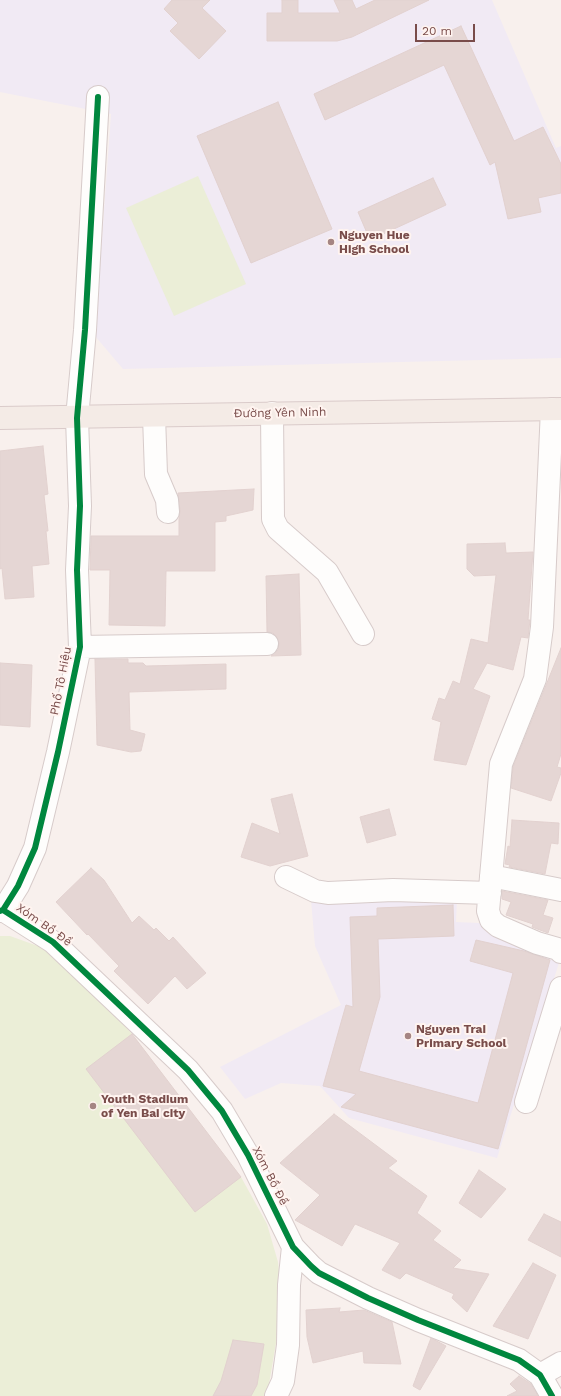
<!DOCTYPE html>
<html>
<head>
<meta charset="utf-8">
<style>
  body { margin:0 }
  #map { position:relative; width:561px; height:1396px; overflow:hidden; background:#f8f0ed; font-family:"Work Sans",sans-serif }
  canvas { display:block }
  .scale { position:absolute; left:415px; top:24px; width:60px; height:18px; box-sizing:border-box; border:2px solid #794c4a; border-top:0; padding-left:5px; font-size:12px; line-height:14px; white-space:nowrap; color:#794c4a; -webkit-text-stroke:3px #fff4f0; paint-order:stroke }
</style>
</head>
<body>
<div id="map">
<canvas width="561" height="1396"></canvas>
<div class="scale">20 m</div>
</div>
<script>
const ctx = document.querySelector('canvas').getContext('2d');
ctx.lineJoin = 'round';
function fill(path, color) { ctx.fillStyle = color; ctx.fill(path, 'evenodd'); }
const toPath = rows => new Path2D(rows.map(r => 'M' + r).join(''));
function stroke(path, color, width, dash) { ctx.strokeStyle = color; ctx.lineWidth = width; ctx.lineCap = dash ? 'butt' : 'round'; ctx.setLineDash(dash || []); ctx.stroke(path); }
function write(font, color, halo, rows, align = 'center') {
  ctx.font = font + ' "Work Sans",sans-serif'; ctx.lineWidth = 4; ctx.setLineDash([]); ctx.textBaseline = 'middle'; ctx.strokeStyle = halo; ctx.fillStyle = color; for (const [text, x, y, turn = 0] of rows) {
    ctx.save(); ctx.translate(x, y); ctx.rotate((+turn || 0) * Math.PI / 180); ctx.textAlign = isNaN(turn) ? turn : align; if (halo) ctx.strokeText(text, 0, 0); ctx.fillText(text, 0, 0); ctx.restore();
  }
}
const education = toPath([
  [0,0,492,0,556,148,561,146,561,358,123,369,95,336,111,114,0,92],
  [311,900,457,900,456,922,479,923,559,963,497,1158,349,1118,320,1086,281,1083,245,1099,220,1067,341,1005,315,946]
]);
const green = toPath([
  [198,176,246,284,174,316,126,208],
  [0,936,10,936,49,950,85,982,132,1034,241,1177,267,1224,278,1262,283,1302,268,1390,265,1396,0,1396]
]);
const building = toPath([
  [172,0,210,0,202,8,226,31,199,59,170,31,178,23,164,9,172,0],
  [282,0,298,0,298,13,340,13,334,0,352,0,356,9,375,0,429,0,352,37,337,41,267,41,267,13,282,13,282,0],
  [461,26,514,141,543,127,561,164,561,193,538,198,541,212,508,219,495,162,490,165,444,65,325,120,314,94,461,26],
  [278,102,332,229,251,263,197,136,278,102],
  [433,178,446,205,370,240,358,212,433,178],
  [43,446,48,494,44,495,48,531,46,531,49,564,32,566,34,597,5,599,2,568,0,569,0,451,43,446],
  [254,489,253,510,226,516,226,521,215,522,215,571,166,571,165,626,109,625,110,570,90,570,91,536,179,536,179,518,180,511,178,493,254,489],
  [505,543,506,553,533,552,528,620,530,620,528,638,521,637,513,670,487,663,473,689,490,696,466,765,434,760,441,722,432,719,439,698,445,700,453,681,460,684,471,639,488,643,496,575,474,576,467,569,467,544,505,543],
  [299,574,301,655,271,656,278,650,279,643,277,637,273,633,267,632,266,576,299,574],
  [561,648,561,754,557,767,561,768,561,773,551,801,511,788,513,767,561,648],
  [95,659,128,659,128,663,143,663,146,666,226,664,226,689,129,692,130,730,145,734,141,751,131,752,97,745,95,659],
  [0,663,32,665,30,727,0,725,0,663],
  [292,794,308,856,270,866,241,857,252,823,280,834,271,799,292,794],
  [389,809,396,835,367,843,360,817,389,809],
  [512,820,559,823,558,844,551,843,545,874,509,867,510,865,505,864,508,846,510,847,512,820],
  [91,868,104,880,132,923,139,916,154,930,156,928,169,941,173,937,206,973,187,989,175,976,148,1004,114,971,119,966,88,934,87,935,56,902,91,868],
  [502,891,548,900,543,915,553,918,548,933,532,927,533,924,506,915,511,902,502,899,502,891],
  [453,905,454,936,378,939,380,997,359,1071,478,1103,513,973,470,961,476,940,524,951,550,960,498,1149,341,1107,356,1094,323,1086,346,1005,353,1007,350,917,377,916,377,908,453,905],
  [132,1034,241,1177,195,1212,86,1069,132,1034],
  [334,1114,397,1161,388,1168,427,1196,417,1213,441,1231,433,1240,461,1260,453,1268,489,1274,467,1312,452,1298,454,1294,406,1273,400,1279,382,1270,400,1243,355,1224,342,1246,295,1220,320,1195,280,1163,334,1114],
  [479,1170,506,1189,481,1218,459,1203,479,1170],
  [544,1214,561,1222,561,1257,528,1240,544,1214],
  [533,1263,556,1275,528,1339,493,1326,533,1263],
  [340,1308,339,1312,364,1310,392,1322,401,1364,364,1363,363,1351,313,1363,307,1337,306,1310,340,1308],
  [431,1338,446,1346,420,1390,413,1386,431,1338],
  [233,1340,264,1344,257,1385,251,1396,213,1396,221,1381,233,1340],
  [519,1376,531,1384,538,1396,507,1396,517,1391,510,1384,519,1376]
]);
const minor = toPath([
  [552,409,542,627,535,679,501,764,488,911,491,920,498,926,537,943,558,949,561,952],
  [272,413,273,519,278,529,327,572,363,634],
  [154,416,156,474,167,500,168,512],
  [80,647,267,644],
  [491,876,561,890],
  [286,877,315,891,328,893,393,890,490,893],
  [3,910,53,942,188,1070,222,1111,248,1155,293,1247,311,1266,319,1273,368,1298,418,1320,519,1360,540,1375,552,1396],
  [0,911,3,910,18,886,35,848,58,752,80,647,77,570,80,506,77,418,85,330,98,97],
  [526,1102,561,988],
  [540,1375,561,1363],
  [276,1396,283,1381,288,1345,289,1285,293,1247]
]);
const major = toPath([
  [0,418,561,409]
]);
const cycleway = toPath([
  [3,910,53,942,188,1070,222,1111,248,1155,293,1247,311,1266,319,1273,368,1298,418,1320,519,1360,540,1375,552,1396],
  [0,911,3,910,18,886,35,848,58,752,80,647,77,570,80,506,77,418,85,330,98,97]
]);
const markers = [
  [331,242,4,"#a58583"],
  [408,1036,4,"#a58583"],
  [93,1106,4,"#a58583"]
];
const poiNames = [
  ["Nguyen Hue",339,235],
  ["High School",339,249],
  ["Nguyen Trai",416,1029],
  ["Primary School",416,1043],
  ["Youth Stadium",101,1099],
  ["of Yen Bai city",101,1113]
];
const streetNames = [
  ["Đường Yên Ninh",280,413,-1],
  ["Phố Tô Hiệu",61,681,-79],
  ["Xóm Bồ Đề",44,925,35],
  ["Xóm Bồ Đề",270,1176,63]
];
fill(education, '#f1eaf4');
fill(green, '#ebeed7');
fill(building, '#e5d6d4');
stroke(building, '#e2d1cf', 1);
stroke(minor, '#d7cbca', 24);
stroke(major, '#dacbca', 24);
stroke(minor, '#fefdfc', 22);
stroke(major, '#f4ebe6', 22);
stroke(cycleway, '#00873e', 6);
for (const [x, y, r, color] of markers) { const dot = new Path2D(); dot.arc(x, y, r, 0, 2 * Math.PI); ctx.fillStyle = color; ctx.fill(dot); stroke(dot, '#fff4f0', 1.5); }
write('bold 12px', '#794c4a', '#fff4f0', poiNames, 'left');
write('12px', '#794c4a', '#fff4f0', streetNames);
</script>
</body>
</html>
